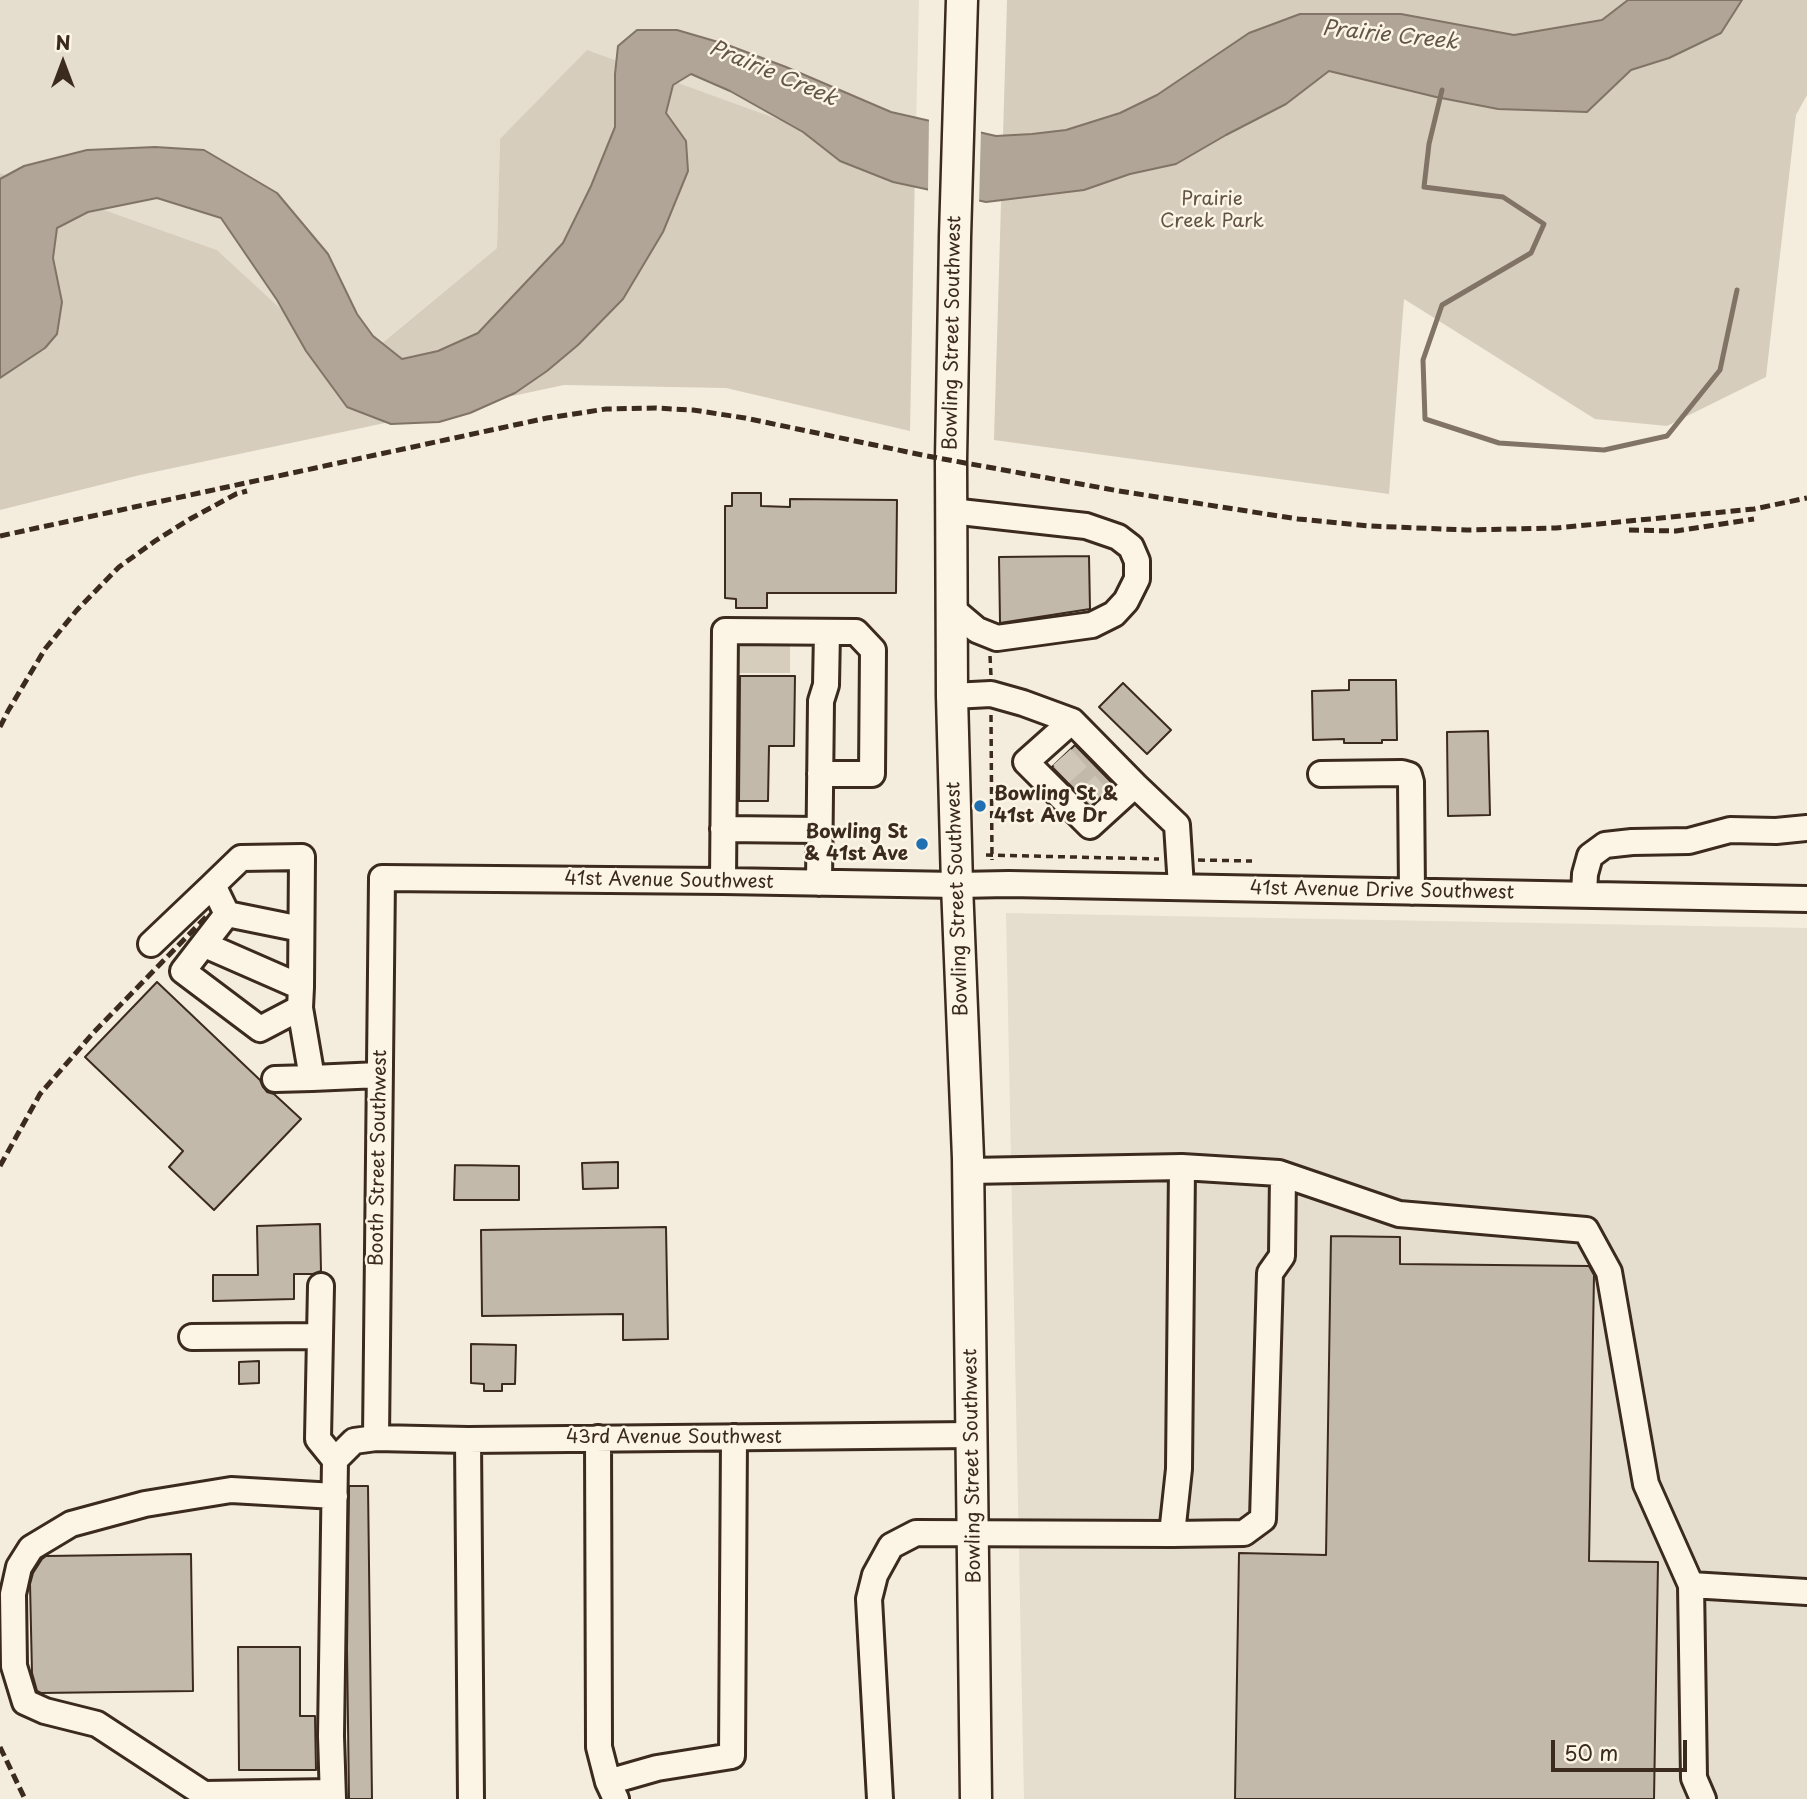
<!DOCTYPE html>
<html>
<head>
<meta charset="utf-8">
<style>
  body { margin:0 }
  #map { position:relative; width:1807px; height:1799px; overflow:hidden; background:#f4eddd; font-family:"Playpen Sans",sans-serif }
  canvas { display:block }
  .north { position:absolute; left:28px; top:28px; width:70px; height:70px; -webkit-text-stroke:5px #fcf5e5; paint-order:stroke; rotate:0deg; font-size:19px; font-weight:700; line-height:28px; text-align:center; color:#3b2a1e }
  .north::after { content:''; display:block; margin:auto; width:24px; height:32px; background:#3b2a1e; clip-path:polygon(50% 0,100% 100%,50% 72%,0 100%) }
  .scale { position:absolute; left:1551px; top:1740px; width:136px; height:32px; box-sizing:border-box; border:4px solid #3b2a1e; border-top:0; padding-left:9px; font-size:21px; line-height:24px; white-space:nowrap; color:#3b2a1e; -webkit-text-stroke:5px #fcf5e5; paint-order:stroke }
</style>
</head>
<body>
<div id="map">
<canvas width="1807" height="1799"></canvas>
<div class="north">N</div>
<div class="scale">50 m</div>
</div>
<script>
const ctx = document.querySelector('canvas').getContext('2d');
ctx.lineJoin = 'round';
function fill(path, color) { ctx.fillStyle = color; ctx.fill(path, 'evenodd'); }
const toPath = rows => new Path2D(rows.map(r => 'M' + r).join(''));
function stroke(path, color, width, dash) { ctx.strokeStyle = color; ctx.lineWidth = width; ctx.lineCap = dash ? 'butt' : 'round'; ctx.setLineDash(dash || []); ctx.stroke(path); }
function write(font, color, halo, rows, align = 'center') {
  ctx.font = font + ' "Playpen Sans",sans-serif'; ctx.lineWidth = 5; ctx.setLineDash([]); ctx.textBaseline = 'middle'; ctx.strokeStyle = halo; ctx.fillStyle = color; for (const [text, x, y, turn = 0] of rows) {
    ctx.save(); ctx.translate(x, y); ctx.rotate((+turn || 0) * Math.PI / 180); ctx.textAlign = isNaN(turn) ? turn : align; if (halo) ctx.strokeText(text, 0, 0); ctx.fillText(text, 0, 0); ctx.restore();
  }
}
const built = toPath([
  [0,0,919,0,915,169,500,139,497,248,347,371,217,250,0,173],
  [1006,913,1807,928,1807,1799,1024,1799]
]);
const green = toPath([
  [1007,0,1807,0,1807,95,1796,115,1766,377,1667,426,1595,419,1404,299,1389,494,994,440],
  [587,50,915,169,910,431,726,388,564,385,140,475,0,510,0,173,217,250,348,371,497,248,500,139],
  [736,640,790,640,790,673,736,673]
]);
const water = toPath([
  [1628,0,1742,0,1721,33,1669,58,1631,70,1587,112,1498,109,1436,97,1329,71,1286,104,1226,135,1176,164,1130,174,1084,190,986,202,893,182,840,161,803,132,730,91,691,74,673,85,666,113,686,141,688,171,663,232,623,299,578,345,547,371,515,393,470,413,439,422,391,424,347,407,306,351,277,300,221,218,157,198,88,212,57,228,53,258,62,302,57,334,45,348,0,378,0,179,24,166,87,150,155,147,204,150,277,193,328,254,357,314,373,336,402,359,438,351,478,333,563,243,591,186,615,127,615,74,618,46,637,30,677,30,725,44,786,67,891,112,996,136,1032,134,1066,130,1120,113,1157,95,1249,33,1300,14,1401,14,1514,35,1602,20,1628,0]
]);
const pier = toPath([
  [929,118,981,129,979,204,928,193]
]);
const stream = toPath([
  [1442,90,1429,144,1424,187,1503,197,1544,224,1531,253,1442,305,1423,360,1425,419,1499,443,1604,450,1667,436,1720,370,1737,290]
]);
const building = toPath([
  [732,493,761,493,761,506,790,507,790,499,897,500,896,593,767,593,767,608,736,608,736,599,725,598,725,506,732,506,732,493],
  [1089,556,1090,609,1000,623,999,557,1089,556],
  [740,676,795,676,794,746,769,746,768,801,739,801,740,676],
  [1349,680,1396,680,1397,740,1382,740,1382,743,1344,743,1344,739,1313,740,1312,691,1349,690,1349,680],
  [1123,683,1171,730,1147,754,1099,707,1123,683],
  [1488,731,1490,815,1448,816,1447,732,1488,731],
  [1075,745,1113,784,1090,805,1052,767,1075,745],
  [157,982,260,1080,263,1087,267,1092,274,1094,301,1119,214,1210,169,1167,183,1151,85,1057,157,982],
  [618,1162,618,1188,583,1189,582,1163,618,1162],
  [455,1165,519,1166,519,1200,454,1200,455,1165],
  [320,1224,321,1271,313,1274,294,1274,294,1299,213,1301,213,1275,258,1275,257,1226,320,1224],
  [666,1227,668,1339,623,1340,623,1314,482,1316,481,1230,666,1227],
  [1331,1236,1400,1237,1400,1264,1589,1266,1594,1275,1589,1561,1658,1562,1654,1799,1235,1799,1239,1553,1326,1555,1331,1236],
  [471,1344,516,1345,515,1384,502,1384,502,1391,484,1391,484,1384,471,1383,471,1344],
  [259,1361,259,1383,239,1384,239,1362,259,1361],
  [349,1486,368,1486,372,1799,349,1799,347,1649,349,1486],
  [191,1554,193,1691,41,1693,37,1691,32,1673,30,1584,33,1573,42,1559,46,1556,191,1554],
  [238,1647,300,1647,300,1716,315,1716,316,1770,239,1770,238,1647]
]);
const minorTunnel = toPath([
  [1062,757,1099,798]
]);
const path = toPath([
  [990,656,991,676],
  [991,715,992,860],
  [986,855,1159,859],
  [1198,860,1252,861]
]);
const minor = toPath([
  [951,511,1086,526,1118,537,1131,547,1137,561,1137,579,1126,601,1114,614,1092,625,997,638,977,630,951,608],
  [952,696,991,694,1023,703,1072,721,1135,785,1177,825,1181,887],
  [1072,721,1026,762,1090,826,1135,785],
  [1321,774,1402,773,1409,775,1411,782,1412,892],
  [723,829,819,830],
  [723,881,725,631,856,632,873,650,872,774,820,774],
  [819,883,821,701,826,685,827,632],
  [1584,895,1585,874,1590,856,1605,845,1632,842,1689,841,1730,830,1776,831,1807,828],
  [227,914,183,971,260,1029,300,1008,301,987,302,857,241,858,213,885,227,914,301,929],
  [151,944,213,885],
  [205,945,301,987],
  [300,1008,312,1078,379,1075],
  [275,1079,312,1078],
  [1182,1167,1279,1173,1399,1214,1586,1230,1609,1272,1646,1484,1691,1585,1807,1592],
  [320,1336,321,1286],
  [192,1337,320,1336,318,1439,335,1460],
  [376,1438,382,878,723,881,957,885,1009,884,1807,899],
  [598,1438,599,1747,608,1782,616,1799],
  [468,1440,471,1799],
  [1172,1534,1244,1533,1263,1519,1270,1273,1282,1256,1283,1175],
  [1691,1585,1694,1778,1703,1799],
  [608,1782,657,1768,732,1756,734,1437],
  [332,1792,204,1794,97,1724,45,1711,25,1702,14,1666,13,1594,19,1567,31,1548,71,1524,145,1504,231,1490,335,1496],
  [333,1799,331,1736,335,1460,354,1441,376,1438,468,1440,972,1435],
  [880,1799,869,1599,875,1575,891,1546,916,1533,1172,1534,1179,1469,1182,1167,969,1171]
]);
const major = toPath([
  [962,0,955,237,951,460,952,696,957,885,968,1158,976,1799]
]);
const rail = toPath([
  [1629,530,1676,531,1754,519],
  [0,536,547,418,606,409,655,408,693,410,745,418,927,456,1119,491,1298,519,1370,526,1467,530,1556,528,1754,509,1807,498],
  [0,727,8,711,45,649,77,610,119,567,155,541,190,519,236,494,247,491],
  [0,1166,40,1094,94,1032,207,916],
  [0,1747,25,1799]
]);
const markers = [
  [980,806,7,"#1f6fb2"],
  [922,844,7,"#1f6fb2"]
];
const parkNames = [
  ["Prairie",1212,200],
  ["Creek Park",1212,222]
];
const streetNames = [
  ["Bowling Street Southwest",953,333,-89],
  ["41st Avenue Southwest",669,881,1],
  ["41st Avenue Drive Southwest",1382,891,1],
  ["Bowling Street Southwest",958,899,-92],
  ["Booth Street Southwest",379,1158,-89],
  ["43rd Avenue Southwest",674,1438],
  ["Bowling Street Southwest",973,1466,-91]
];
const poiNames = [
  ["Bowling St &",994,795],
  ["41st Ave Dr",994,817],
  ["Bowling St",908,833,"right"],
  ["& 41st Ave",908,855,"right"]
];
const waterNames = [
  ["Prairie Creek",1390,36,6],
  ["Prairie Creek",773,74,23]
];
fill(built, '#e5ddce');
fill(green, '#d6cdbd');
fill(water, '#b0a596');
stroke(water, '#817466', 2);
fill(pier, '#f4eddd');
stroke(stream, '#817466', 5);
fill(building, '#c3b9aa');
stroke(building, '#3b2a1e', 2);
stroke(minorTunnel, '#cfc6b7', 24, [24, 12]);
stroke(minor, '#3b2a1e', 30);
stroke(major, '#3b2a1e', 35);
stroke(path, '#3b2a1e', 3.5, [7, 5]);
stroke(minor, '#fcf5e5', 24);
stroke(major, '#fcf5e5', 30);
stroke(rail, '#3b2a1e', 5, [10, 5]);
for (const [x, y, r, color] of markers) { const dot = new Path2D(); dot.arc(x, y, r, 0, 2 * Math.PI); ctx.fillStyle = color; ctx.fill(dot); stroke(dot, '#fcf5e5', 2.5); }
write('19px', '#625346', '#fcf5e5', parkNames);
write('19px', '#3b2a1e', '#fcf5e5', streetNames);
write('bold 19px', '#3b2a1e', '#fcf5e5', poiNames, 'left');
write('italic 21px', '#645548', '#fcf5e5', waterNames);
</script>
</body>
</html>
